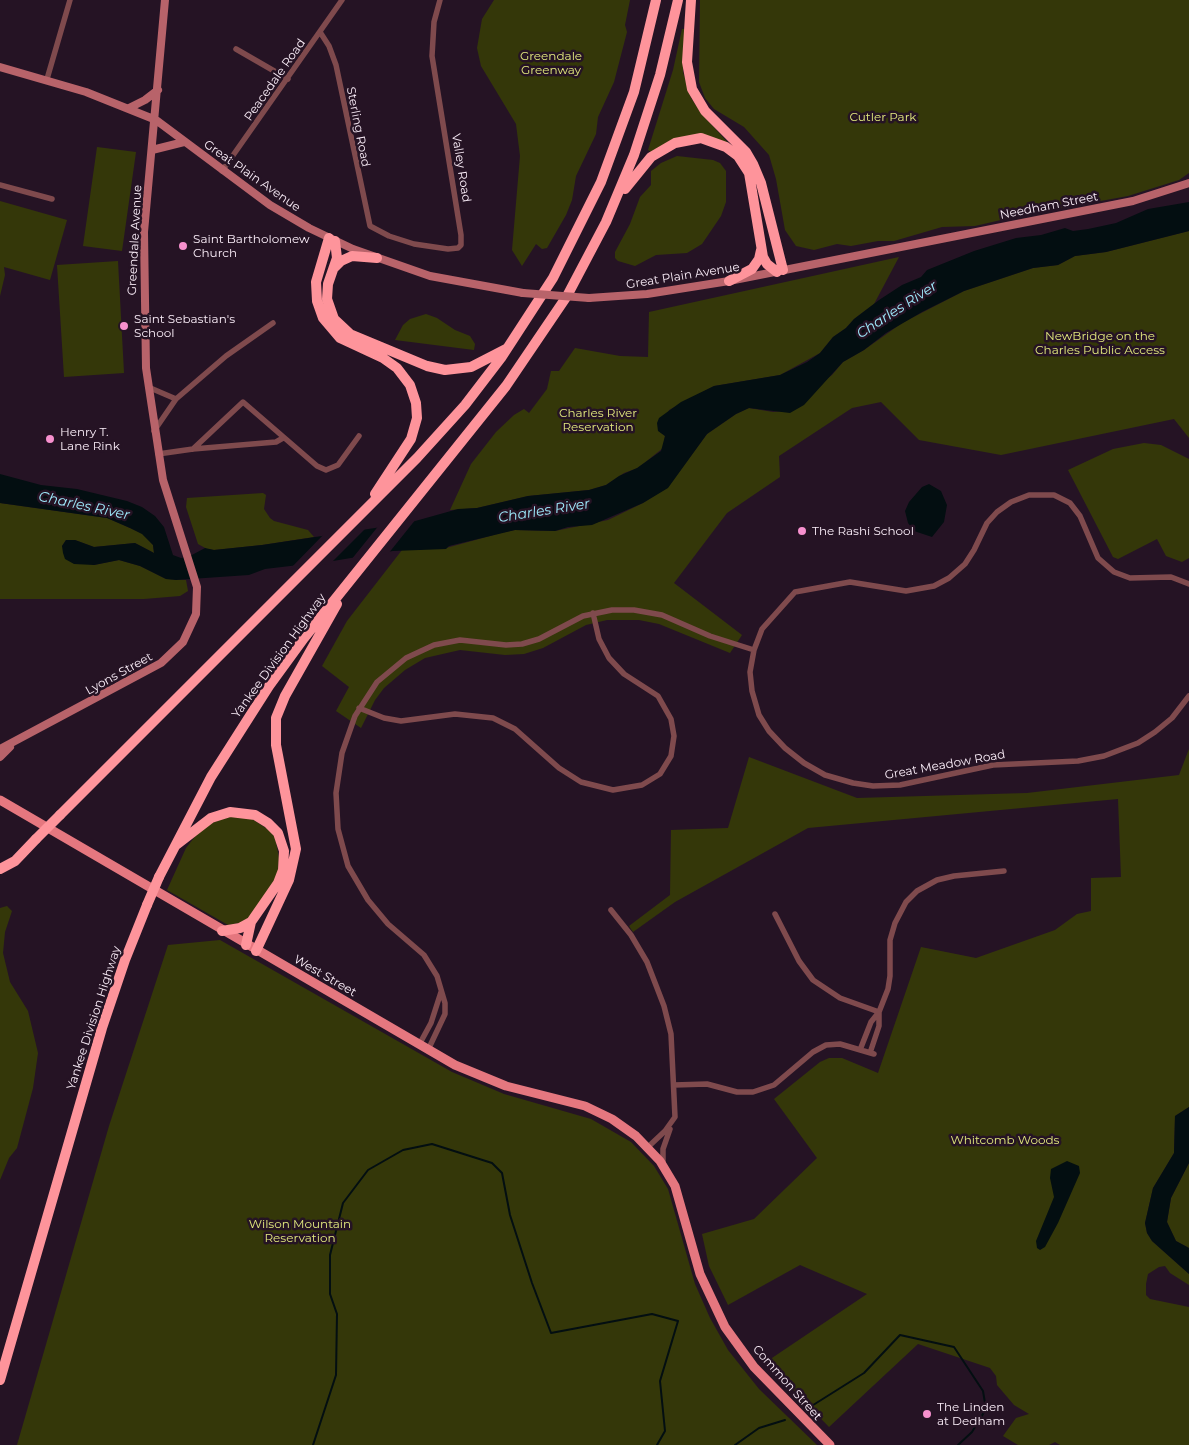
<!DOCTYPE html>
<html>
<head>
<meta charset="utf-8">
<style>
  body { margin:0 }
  canvas { display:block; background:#251324 }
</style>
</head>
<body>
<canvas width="1189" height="1445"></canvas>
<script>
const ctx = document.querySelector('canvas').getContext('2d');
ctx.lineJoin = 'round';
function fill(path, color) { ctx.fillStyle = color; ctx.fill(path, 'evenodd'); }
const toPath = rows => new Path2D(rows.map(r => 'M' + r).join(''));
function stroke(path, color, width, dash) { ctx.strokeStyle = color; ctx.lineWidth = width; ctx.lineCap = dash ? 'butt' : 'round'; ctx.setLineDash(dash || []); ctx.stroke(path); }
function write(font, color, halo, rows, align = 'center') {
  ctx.font = font + ' Montserrat,sans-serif'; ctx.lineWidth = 5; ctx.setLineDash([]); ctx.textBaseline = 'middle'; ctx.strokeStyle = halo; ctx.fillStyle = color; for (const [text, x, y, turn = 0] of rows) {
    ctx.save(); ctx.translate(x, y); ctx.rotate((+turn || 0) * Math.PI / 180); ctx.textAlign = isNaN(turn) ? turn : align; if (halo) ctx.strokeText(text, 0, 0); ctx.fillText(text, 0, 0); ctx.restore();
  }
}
const green = toPath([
  [494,0,630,0,625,25,627,32,614,82,598,117,596,134,576,176,572,200,566,215,547,248,542,249,536,244,522,266,512,250,520,156,516,124,481,66,477,48,482,19],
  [700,0,1189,0,1189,173,1179,180,1128,196,1018,216,975,226,942,227,894,241,878,241,851,246,837,244,814,250,796,246,785,230,776,179,769,155,744,127,714,109,705,98,699,82],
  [682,29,685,29,683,72,691,98,701,113,731,146,696,135,677,138,651,152,648,150,673,70],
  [97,147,136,152,122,251,83,246],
  [677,156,713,160,720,163,726,171,726,202,721,216,702,244,687,253,656,255,635,266,618,261,615,258,615,252,630,224,640,197,651,185,651,171,661,163],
  [0,201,67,220,50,280,4,267,5,275,0,296],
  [1189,231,1189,438,1174,419,1001,455,919,440,881,402,852,408,779,456,780,477,727,513,674,583,742,635,730,653,659,624,639,620,607,620,586,625,543,648,524,654,505,655,460,650,425,658,405,670,384,688,375,700,361,728,336,711,349,687,322,666,347,621,402,550,446,548,501,533,515,530,555,531,608,520,643,503,668,487,707,434,736,414,749,408,773,412,785,411,832,375,843,362,864,350,902,323,964,291,1033,268,1058,265,1075,256,1106,252],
  [899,257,874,304,854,319,846,328,833,337,820,353,780,375,714,386,669,410,660,432,665,436,663,448,638,468,624,473,606,485,589,490,528,496,477,508,450,510,471,464,496,432,514,415,524,409,529,413,547,389,551,371,559,371,575,348,620,356,648,357,649,312],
  [118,261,124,373,64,377,57,265],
  [426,314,437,318,455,330,470,336,475,344,474,350,395,340,403,325,410,319],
  [1144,443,1161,445,1189,459,1189,558,1182,562,1166,556,1157,539,1118,559,1113,557,1068,470,1113,449],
  [263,493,266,495,264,509,270,518,274,521,308,530,314,537,262,545,214,550,207,549,198,544,186,507,187,498],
  [0,503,107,518,130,528,143,534,153,545,154,553,135,543,94,547,75,540,66,540,62,546,94,565,119,560,140,566,166,579,186,580,188,591,180,596,144,599,0,599],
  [1189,749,1189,1107,1175,1116,1174,1153,1153,1188,1145,1223,1147,1233,1152,1241,1189,1274,1189,1285,1170,1273,1165,1266,1159,1267,1148,1274,1146,1284,1146,1295,1150,1299,1189,1307,1189,1445,1060,1445,1055,1442,1049,1445,1018,1445,1003,1436,1016,1418,1029,1414,1014,1405,997,1385,996,1376,990,1368,918,1344,829,1427,766,1362,867,1294,800,1265,728,1305,709,1266,702,1234,754,1219,817,1158,774,1099,820,1062,829,1058,842,1058,878,1073,921,947,976,958,1055,930,1077,914,1091,911,1091,878,1121,877,1118,799,808,828,675,902,633,932,629,926,670,895,671,830,728,828,749,757,857,798,1027,793,1179,775],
  [235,815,249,817,269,830,275,837,279,858,278,872,274,882,252,915,244,922,228,925,167,890,186,848,197,834,209,824],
  [7,906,12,911,5,932,3,953,10,982,28,1011,38,1053,33,1088,17,1148,9,1158,0,1180,0,908],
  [220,940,452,1072,504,1094,591,1119,631,1142,654,1166,668,1189,695,1284,710,1318,728,1350,759,1389,817,1445,17,1445,109,1126,168,945],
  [1189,1163,1189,1248,1176,1241,1167,1222,1171,1198]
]);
const water = toPath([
  [1189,202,1189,231,1106,252,1075,256,1058,265,1033,268,964,291,922,312,886,333,864,350,843,362,804,405,790,413,749,408,736,414,707,434,668,488,643,503,592,525,568,527,555,531,515,530,449,546,446,549,393,551,333,561,265,569,249,575,176,580,166,579,140,566,119,560,94,565,74,564,65,559,63,553,62,546,66,540,75,540,94,547,135,543,154,553,153,545,142,534,130,528,107,518,0,503,0,474,41,485,77,489,127,501,142,507,155,516,164,527,173,555,181,558,190,556,205,548,214,550,262,545,408,523,458,509,477,508,528,496,589,490,606,485,619,476,637,468,661,451,665,436,658,431,657,423,659,418,681,402,714,386,780,375,807,362,820,353,833,337,846,328,854,319,879,300,902,285,921,277,927,270,974,251,1016,238,1041,235,1065,228,1073,231,1088,229,1116,223,1148,209],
  [929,484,941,491,947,505,944,522,932,537,914,531,908,523,905,511,909,502,922,487],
  [1189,1107,1189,1163,1171,1198,1167,1222,1176,1241,1189,1248,1189,1274,1152,1241,1147,1233,1145,1223,1153,1188,1174,1153,1175,1116],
  [1067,1161,1079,1166,1080,1173,1058,1223,1045,1247,1040,1250,1037,1248,1036,1241,1054,1197,1050,1178,1051,1169]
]);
const pier = toPath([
  [416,519,388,554,351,560,380,524],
  [368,526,330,564,290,569,326,532]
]);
const stream = toPath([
  [810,1407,864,1373,900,1335,954,1347,983,1391,986,1409,972,1432,958,1445],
  [313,1445,336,1375,337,1314,330,1294,330,1255,343,1203,368,1170,403,1150,432,1144,492,1163,502,1173,510,1215,532,1283,551,1333,652,1314,678,1321,660,1381,665,1431,657,1445],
  [735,1445,759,1428,785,1420]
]);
const street = toPath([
  [320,32,329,46,336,65,370,226,389,236,414,244,448,249,458,248,461,245,461,235,432,56,434,22,440,0],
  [236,49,288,79],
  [47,79,70,0],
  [222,171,342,0],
  [0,185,52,199],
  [148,387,176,399],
  [154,431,176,399,226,356,273,323],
  [193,449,243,402,317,466,326,470,338,465,359,436],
  [158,454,193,449,276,442,283,438],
  [1189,584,1171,577,1130,578,1114,572,1098,558,1080,516,1070,503,1054,495,1029,495,1011,502,997,512,987,523,974,550,965,564,949,578,934,586,906,591,850,582,795,592,762,629,754,650,750,672,752,691,759,715,769,731,785,748,804,763,825,775,853,783,873,786,900,785,993,765,1078,761,1104,756,1138,743,1155,732,1172,718,1189,696],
  [359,708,384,718,401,721,455,714,493,718,515,729,559,768,581,782,613,790,642,785,660,774,671,756,674,736,671,719,658,696,624,674,609,658,599,639,593,613],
  [611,910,631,935,647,962,664,1006,671,1034,675,1117,665,1131,648,1147],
  [775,914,799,961,813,980,840,998,879,1012],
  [419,1045,431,1023,441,992],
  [428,1050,445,1014,445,1003,437,976,424,955,388,924,368,900,348,866,338,829,336,793,342,753,355,716,377,682,406,658,434,645,460,640,506,645,522,644,539,639,583,616,612,610,634,610,662,615,710,636,754,650],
  [860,1050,871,1022,879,1012,888,989,890,976,890,940,895,923,906,902,917,891,937,880,954,876,1004,871],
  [870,1053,879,1026,879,1012],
  [674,1085,707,1084,737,1092,753,1092,774,1085,813,1052,826,1045,840,1044,874,1054],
  [663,1163,663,1149,670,1129]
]);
const secondary = toPath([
  [0,67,86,92,156,120,270,205,309,228,353,249,430,276,523,293],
  [129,108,145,100,158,90],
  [152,150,184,142],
  [589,298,647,294,729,281,1133,201,1189,183],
  [0,749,161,663,183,642,196,614,197,587,163,480,146,368,144,232,165,0],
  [0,757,10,747]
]);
const primary = toPath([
  [0,800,455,1065,506,1086,585,1106,612,1119,636,1136,660,1161,675,1186,700,1274,725,1327,754,1367,830,1445]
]);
const highway = toPath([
  [691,0,687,62,692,89,705,111,746,152,753,164,761,183,783,270],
  [625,189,651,157,675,143,701,138,726,147,738,156,749,173,763,257,767,264,777,272],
  [329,238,316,282,317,301,323,318,340,338,383,358,397,368,410,385,416,403,417,418,411,439,375,494],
  [335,241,337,258,328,284,327,299,334,319,350,334,427,366,445,370,471,367,506,349],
  [335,267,341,261,352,256,377,258],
  [729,281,752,269,759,259,761,250],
  [60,815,417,458,465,405,501,358,553,278,601,182,634,92,656,0],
  [176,845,211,818,230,812,255,815,268,823,278,833,284,851,283,870,278,883,251,922,246,945],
  [0,869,15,861,36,839],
  [159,877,211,777,269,686,304,638,506,386,567,296,606,222,634,155,660,75,678,0],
  [222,931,240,928,251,922],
  [256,951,289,880,296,849,276,745,276,718,285,696,337,604],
  [0,1380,102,1028,125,960,147,905]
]);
const secondaryBridge = toPath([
  [523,293,589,298]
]);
const highwayBridge = toPath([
  [36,839,60,815],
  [147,905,159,877]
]);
const markers = [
  [183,246,5,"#f790ce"],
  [124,326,5,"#f790ce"],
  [50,439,5,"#f790ce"],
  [802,531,5,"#f790ce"],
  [927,1414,5,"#f790ce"]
];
const parkNames = [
  ["Greendale",551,56],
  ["Greenway",551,70],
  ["Cutler Park",883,117],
  ["NewBridge on the",1100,336],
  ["Charles Public Access",1100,350],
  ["Charles River",598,413],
  ["Reservation",598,427],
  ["Whitcomb Woods",1005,1140],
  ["Wilson Mountain",300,1224],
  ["Reservation",300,1238]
];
const streetNames = [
  ["Peacedale Road",275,80,-55],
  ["Sterling Road",358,127,79],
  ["Valley Road",461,168,81],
  ["Great Plain Avenue",252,176,35],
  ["Needham Street",1049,206,-11],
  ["Greendale Avenue",135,240,-87],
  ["Great Plain Avenue",683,276,-9],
  ["Yankee Division Highway",279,656,-54],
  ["Lyons Street",119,674,-29],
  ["Great Meadow Road",945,765,-10],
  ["West Street",325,976,30],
  ["Yankee Division Highway",94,1018,-72],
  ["Common Street",787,1383,48]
];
const poiNames = [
  ["Saint Bartholomew",193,239],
  ["Church",193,253],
  ["Saint Sebastian's",134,319],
  ["School",134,333],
  ["Henry T.",60,432],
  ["Lane Rink",60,446],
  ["The Rashi School",812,531],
  ["The Linden",937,1407],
  ["at Dedham",937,1421]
];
const waterNames = [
  ["Charles River",897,310,-33],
  ["Charles River",84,506,12],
  ["Charles River",544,511,-9]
];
fill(green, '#343709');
fill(water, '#030e11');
fill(pier, '#251324');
stroke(stream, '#030e11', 2);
stroke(street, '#7f4a4d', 5.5);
stroke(secondary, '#b8636a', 8);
stroke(primary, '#e5777f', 9);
stroke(highway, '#fe949b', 10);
stroke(secondaryBridge, '#b8636a', 8);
stroke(highwayBridge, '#fe949b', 10);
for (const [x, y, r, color] of markers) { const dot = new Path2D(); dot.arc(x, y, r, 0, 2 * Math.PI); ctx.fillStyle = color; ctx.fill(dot); stroke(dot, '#251324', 2); }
write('12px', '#e2e97e', '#251324', parkNames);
write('12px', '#faedf8', '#251324', streetNames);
write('12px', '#faedf8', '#251324', poiNames, 'left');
write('italic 14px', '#9febfd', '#251324', waterNames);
</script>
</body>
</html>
